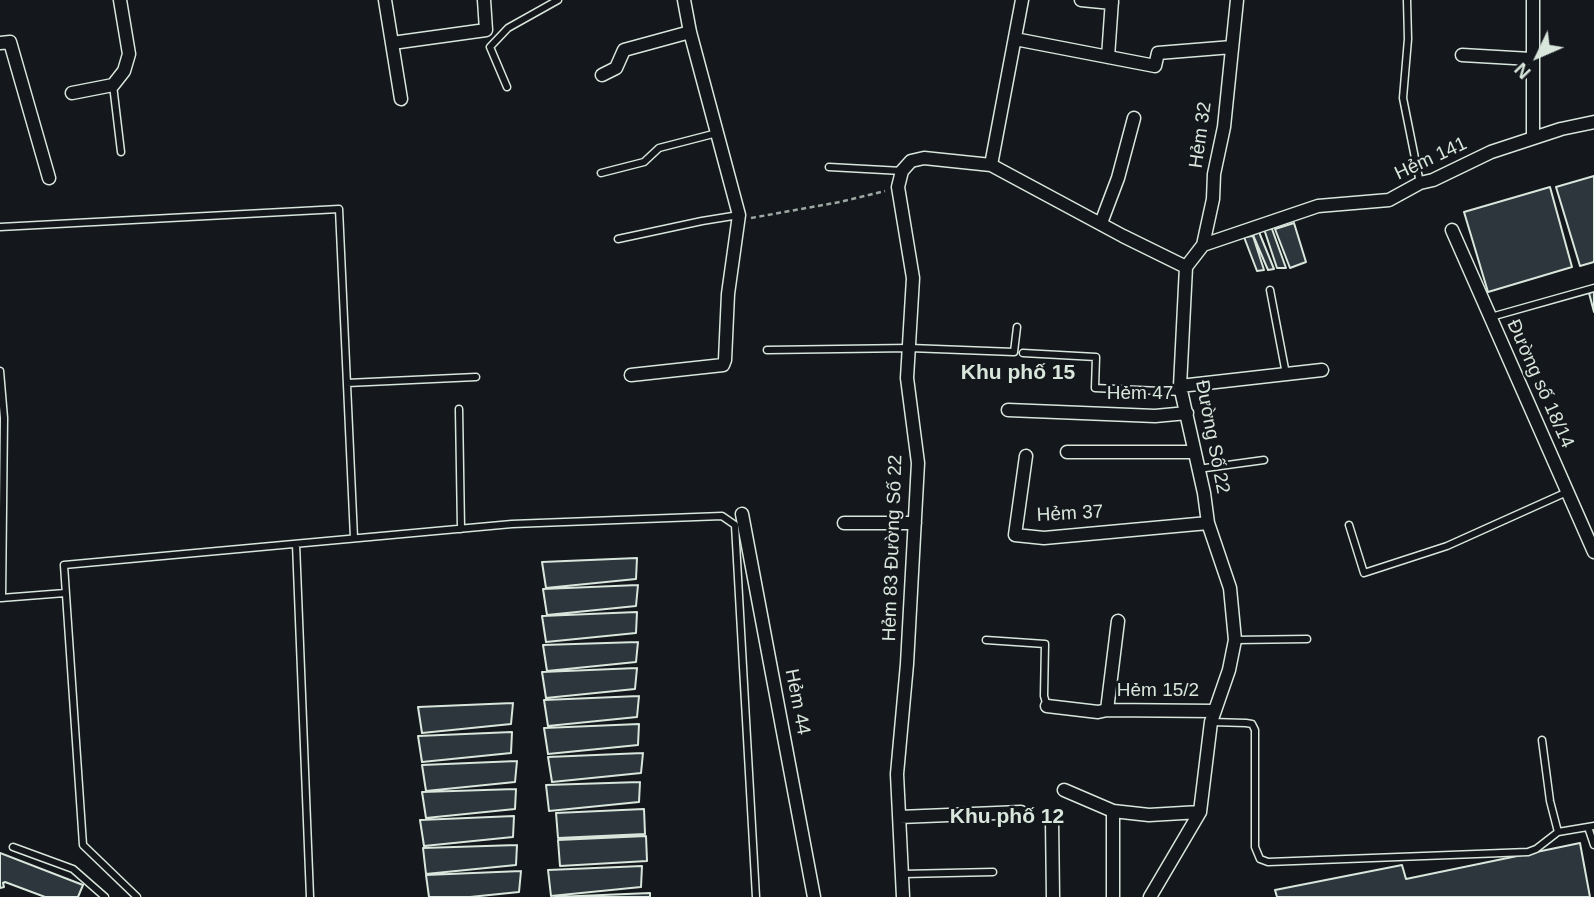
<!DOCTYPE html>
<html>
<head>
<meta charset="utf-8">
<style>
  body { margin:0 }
  #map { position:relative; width:1594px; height:897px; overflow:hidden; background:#14181c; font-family:Arial,sans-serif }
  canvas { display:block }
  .north { position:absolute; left:1503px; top:21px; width:70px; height:70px; -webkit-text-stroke:5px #14181c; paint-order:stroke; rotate:226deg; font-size:19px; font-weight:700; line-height:28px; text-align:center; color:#d8e6dc }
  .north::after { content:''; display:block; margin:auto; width:24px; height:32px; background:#d8e6dc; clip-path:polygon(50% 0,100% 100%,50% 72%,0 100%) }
</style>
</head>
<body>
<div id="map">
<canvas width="1594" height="897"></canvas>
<div class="north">N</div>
</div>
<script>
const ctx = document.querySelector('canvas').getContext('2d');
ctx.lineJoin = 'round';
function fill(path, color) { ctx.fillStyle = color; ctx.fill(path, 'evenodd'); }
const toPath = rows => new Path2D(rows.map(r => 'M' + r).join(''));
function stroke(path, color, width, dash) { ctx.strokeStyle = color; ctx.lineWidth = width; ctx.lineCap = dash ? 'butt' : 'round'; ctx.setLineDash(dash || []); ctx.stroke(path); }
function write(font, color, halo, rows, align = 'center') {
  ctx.font = font + ' Arial,sans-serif'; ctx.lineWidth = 5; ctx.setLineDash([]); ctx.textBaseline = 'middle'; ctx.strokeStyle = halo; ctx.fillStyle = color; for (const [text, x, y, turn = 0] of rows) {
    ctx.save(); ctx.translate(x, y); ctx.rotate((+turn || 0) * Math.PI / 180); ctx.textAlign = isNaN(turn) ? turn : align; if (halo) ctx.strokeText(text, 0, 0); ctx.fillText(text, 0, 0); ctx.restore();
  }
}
const building = toPath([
  [1594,176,1594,262,1580,266,1556,187,1594,176],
  [1550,187,1572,267,1488,292,1464,212,1550,187],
  [1294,223,1306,262,1290,268,1275,229,1294,223],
  [1264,229,1272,229,1286,268,1277,268,1264,229],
  [1259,232,1274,269,1268,270,1253,235,1259,232],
  [1253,236,1264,270,1257,271,1244,237,1253,236],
  [1594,291,1594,312,1589,293,1594,291],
  [637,558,636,579,546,588,542,562,637,558],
  [638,585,636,606,547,615,543,589,638,585],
  [637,612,636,633,546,642,542,616,637,612],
  [638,642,636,662,547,671,543,645,638,642],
  [637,668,635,689,546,698,542,672,637,668],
  [639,696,637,717,548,726,544,700,639,696],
  [513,703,511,724,422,733,418,707,513,703],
  [639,724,638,745,548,754,544,728,639,724],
  [512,732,511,753,422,762,418,736,512,732],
  [643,753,641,773,552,782,548,757,643,753],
  [517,761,515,782,426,791,422,765,517,761],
  [640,782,639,802,549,811,546,785,640,782],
  [516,789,515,809,426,818,422,792,516,789],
  [644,809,645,834,558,838,556,813,644,809],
  [514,816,513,837,424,846,420,820,514,816],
  [646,836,647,861,560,866,558,840,646,836],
  [1580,843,1590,897,1277,897,1275,890,1402,865,1406,879,1580,843],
  [517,845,516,865,426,874,423,848,517,845],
  [0,853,83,885,78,897,45,897,5,882,3,883,4,887,0,888,0,853],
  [642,866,641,887,551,896,548,870,642,866],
  [521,871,519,892,470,897,429,897,426,875,521,871],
  [650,893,650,897,555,897,650,893]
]);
const path = toPath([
  [751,218,840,202,885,191]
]);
const lane = toPath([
  [1407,0,1408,39,1403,98,1420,183],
  [113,85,121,152],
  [507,87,490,47,508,28,558,0],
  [829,167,902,171],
  [601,173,644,162,659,148,717,133],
  [0,227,339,209,354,538],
  [618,239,702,221,739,215],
  [1270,290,1286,374],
  [1491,317,1594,288],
  [767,350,910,348,1014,352,1017,327],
  [1023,353,1096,357,1095,388,1182,392],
  [0,371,4,418,2,598],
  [347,383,476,377],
  [459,409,461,529],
  [1198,469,1264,460],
  [1349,525,1364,573,1447,546,1567,492],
  [296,544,310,897],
  [1,598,65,593],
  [986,640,1045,644,1044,696,1047,706],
  [1235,640,1307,639],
  [1211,722,1246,723,1252,724,1255,730,1255,847,1260,859,1268,862,1528,852,1536,849,1558,832],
  [1542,740,1550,801,1558,832,1594,826],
  [1588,827,1594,845],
  [13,847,73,869,105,897],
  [903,874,993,872],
  [137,897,83,845,64,565,512,524,722,516,735,525,756,897]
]);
const street = toPath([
  [385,0,401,99],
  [1022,0,991,165,1123,236,1186,267],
  [1081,0,1112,3],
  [1533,0,1533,138],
  [1015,39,1155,66,1158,53,1232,47],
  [0,43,10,42,49,178],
  [392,43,486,30,484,0],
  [1462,55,1531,59],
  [1108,57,1112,0],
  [602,75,616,68,624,50,690,32],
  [72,93,113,85,124,71,129,54,120,0],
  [1101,223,1118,178,1134,118],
  [1452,230,1594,552],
  [1203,245,1318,206,1389,200,1420,183,1433,180,1491,152,1561,129,1594,122],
  [1186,267,1203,245,1213,199,1214,174,1224,127,1237,0],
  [631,375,723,365,725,360,728,294,739,215,690,32,684,0],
  [1180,386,1322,370],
  [1008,410,1155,416,1187,413],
  [1067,452,1194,452],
  [1026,456,1015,535,1044,538,1208,523],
  [742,514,814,897],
  [844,523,915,523],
  [1118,621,1107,710,1214,711],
  [1047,706,1098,712,1107,710],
  [1064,790,1113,811,1149,815,1200,812],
  [1113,811,1113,897],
  [900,817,1021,812],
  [1052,820,1053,897],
  [903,897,897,774,907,664,918,463,907,378,913,278,898,187,902,171,911,161,924,158,991,165],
  [1150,897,1200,812,1211,722,1229,670,1235,640,1230,588,1208,523,1204,493,1180,386,1186,267]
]);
const streetNames = [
  ["Hẻm 32",1201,135,-82],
  ["Hẻm 141",1431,159,-25],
  ["Đường số 18/14",1540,384,66],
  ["Hẻm 47",1140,394],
  ["Đường Số 22",1212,437,79],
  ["Hẻm 37",1070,514,-3],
  ["Hẻm 83 Đường Số 22",893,548,-88],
  ["Hẻm 15/2",1158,691],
  ["Hẻm 44",797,702,79]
];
const neighbourhoodNames = [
  ["Khu phố 15",1018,373],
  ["Khu phố 12",1007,817]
];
fill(building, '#2c363c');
stroke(building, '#d8e6dc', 2);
stroke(lane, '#d8e6dc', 9);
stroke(street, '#d8e6dc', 15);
stroke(path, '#9da8a2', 2.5, [5, 3.5]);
stroke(lane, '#14181c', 6);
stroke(street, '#14181c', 12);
write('19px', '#d8e6dc', '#14181c', streetNames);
write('bold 21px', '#d8e6dc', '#14181c', neighbourhoodNames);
</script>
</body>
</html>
